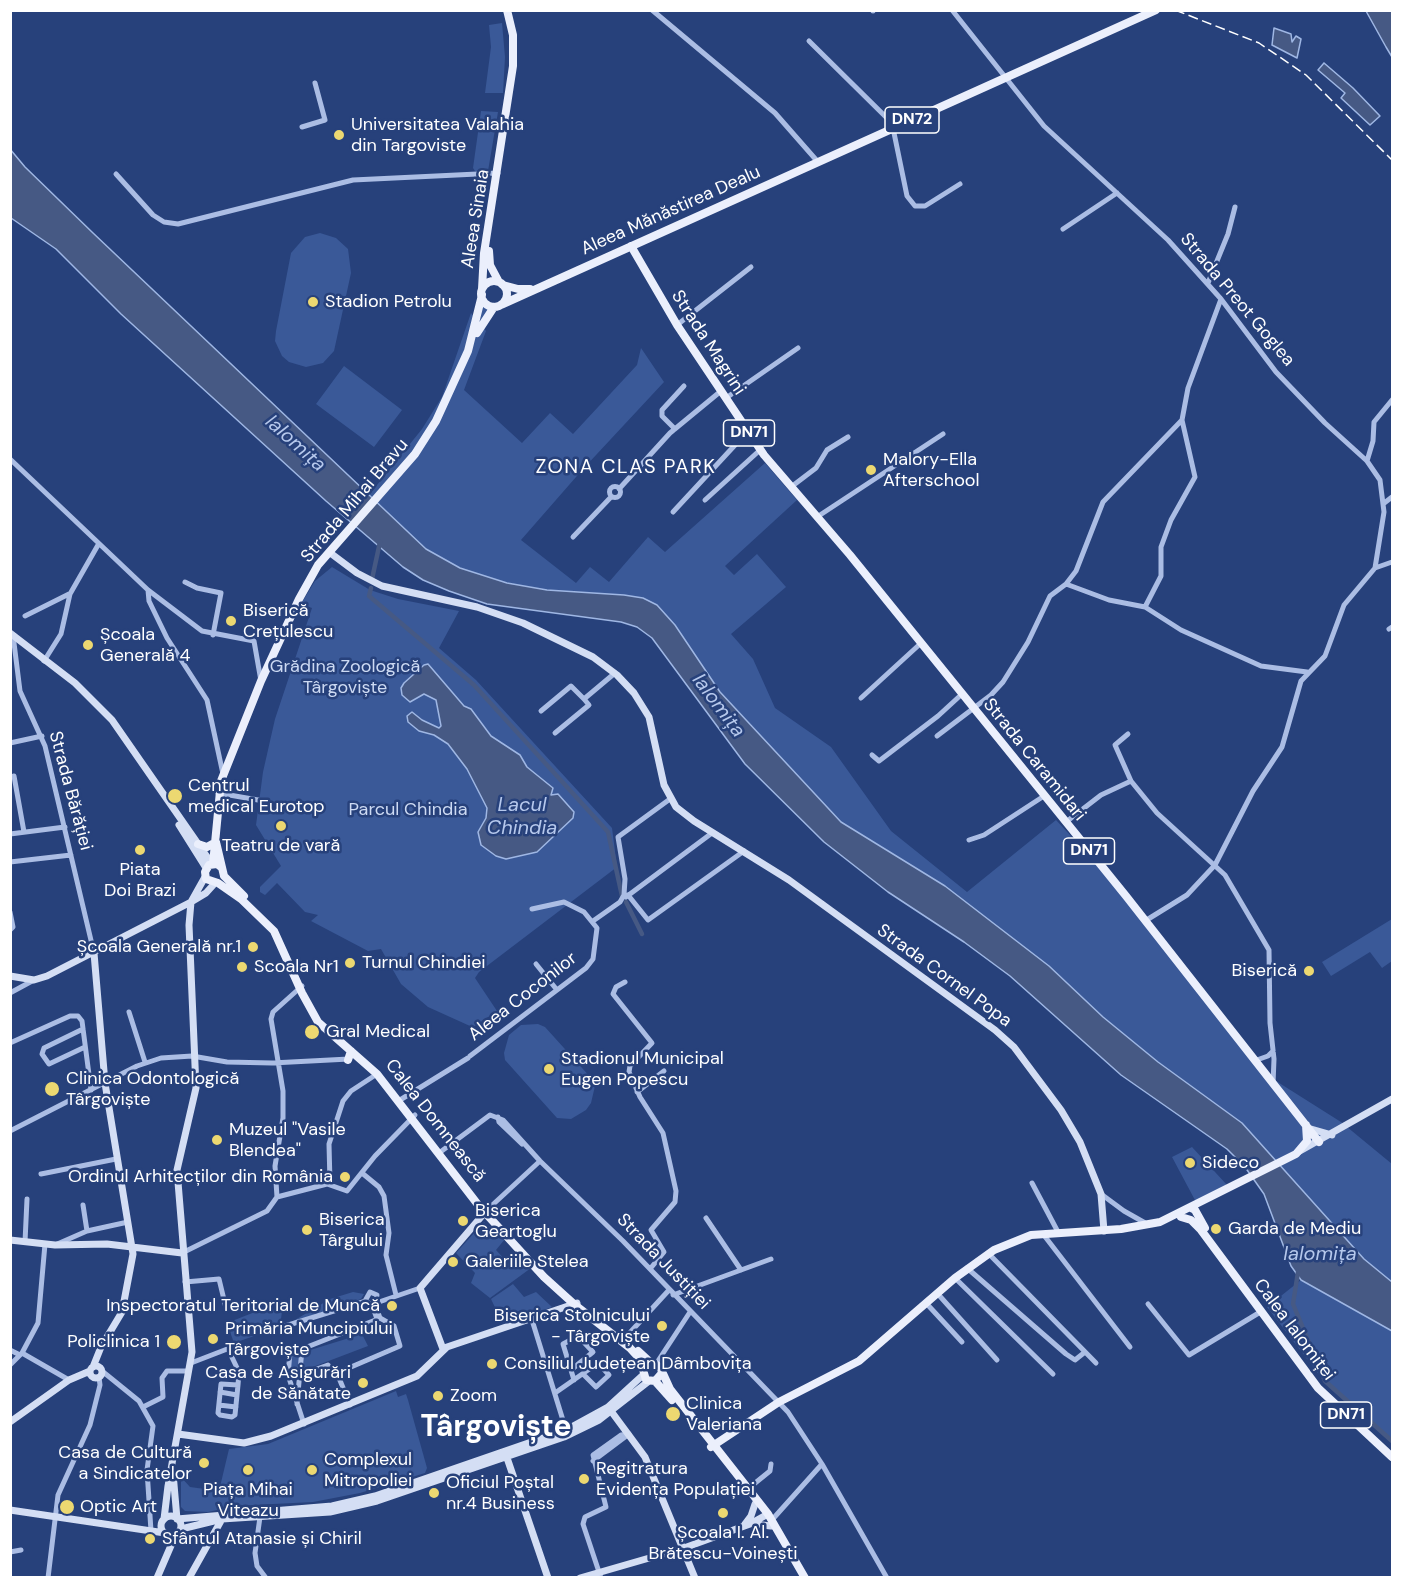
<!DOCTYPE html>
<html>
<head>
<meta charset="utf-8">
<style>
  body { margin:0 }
  #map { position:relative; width:1403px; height:1588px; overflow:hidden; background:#27417b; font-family:"DM Sans",sans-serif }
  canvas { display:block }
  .frame { position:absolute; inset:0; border:12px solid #fff; pointer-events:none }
</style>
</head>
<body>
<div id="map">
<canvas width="1403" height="1588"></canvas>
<div class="frame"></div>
</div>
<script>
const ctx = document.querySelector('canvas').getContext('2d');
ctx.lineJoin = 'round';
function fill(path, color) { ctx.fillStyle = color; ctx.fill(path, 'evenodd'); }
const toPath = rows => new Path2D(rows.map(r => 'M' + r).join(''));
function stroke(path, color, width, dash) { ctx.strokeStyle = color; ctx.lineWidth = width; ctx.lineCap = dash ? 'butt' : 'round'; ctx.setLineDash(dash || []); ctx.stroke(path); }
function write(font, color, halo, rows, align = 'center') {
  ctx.font = font + ' "DM Sans",sans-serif'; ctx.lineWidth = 5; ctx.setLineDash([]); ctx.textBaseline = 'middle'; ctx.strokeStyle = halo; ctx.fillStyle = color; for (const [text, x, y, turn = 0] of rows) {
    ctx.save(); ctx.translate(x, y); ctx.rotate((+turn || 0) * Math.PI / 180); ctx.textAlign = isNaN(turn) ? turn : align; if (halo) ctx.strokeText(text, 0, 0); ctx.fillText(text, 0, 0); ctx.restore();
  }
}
const green = toPath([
  [502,23,505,57,503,93,485,93,491,47,489,25],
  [481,111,498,112,488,171,475,171,473,168],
  [320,233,336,238,348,249,351,273,334,351,323,363,306,367,289,362,282,356,275,341,276,331,291,253,305,237],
  [482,306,490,310,481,324,486,331,464,390,522,443,550,413,573,434,637,365,641,348,664,382,583,469,521,540,576,583,590,567,609,582,648,537,665,552,765,463,797,500,725,566,734,575,757,554,786,587,731,634,753,659,775,708,831,747,891,831,967,892,1056,820,1144,914,1265,1074,1341,1122,1392,1164,1392,1282,1364,1259,1242,1123,1158,1062,1103,1017,1049,966,945,886,841,822,720,692,675,625,547,590,507,583,460,568,426,549,369,495,422,429,442,397,471,313,477,320],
  [344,366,402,410,374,447,316,404],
  [332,567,370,590,398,599,459,611,439,648,476,680,612,828,617,867,479,972,475,978,497,1011,475,1026,475,1037,470,1026,428,1007,401,984,381,949,368,951,311,921,318,915,305,912,277,883,265,895,260,892,260,887,281,866,256,825,263,772,275,719,312,608,301,604,315,581],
  [1392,919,1392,961,1382,968,1370,952,1331,976,1322,962],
  [538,1024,545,1027,592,1079,595,1086,591,1103,586,1110,571,1119,557,1118,505,1060,504,1053,509,1035,521,1025],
  [1192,1147,1227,1185,1196,1202,1172,1157],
  [484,1222,505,1239,496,1250,508,1263,520,1254,531,1268,490,1298,471,1283,475,1273,456,1253],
  [1301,1280,1392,1331,1392,1442,1324,1381,1267,1307],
  [513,1284,524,1297,536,1292,552,1307,507,1324,502,1322,491,1299],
  [353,1292,364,1294,361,1299,290,1323,330,1299],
  [265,1308,282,1311,280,1327,234,1343,227,1323],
  [362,1334,368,1346,297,1373,295,1380,291,1380,291,1356],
  [396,1391,398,1397,406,1394,408,1400,427,1468,425,1473,360,1493,313,1502,234,1506,208,1512,185,1511,181,1507,181,1477,190,1487,219,1491,229,1449,268,1444]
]);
const water = toPath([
  [1366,11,1392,11,1392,57,1386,47,1366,11],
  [1274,28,1291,34,1292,42,1296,36,1301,39,1297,58,1272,45,1274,28],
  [1324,63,1353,88,1380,116,1370,125,1341,98,1345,93,1318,70,1324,63],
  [10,149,25,167,93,233,426,549,460,568,507,583,547,590,624,595,643,598,657,605,675,625,720,692,841,822,945,886,1049,966,1103,1017,1158,1062,1242,1123,1364,1259,1392,1282,1392,1331,1301,1280,1291,1266,1264,1194,1245,1167,1227,1149,1121,1075,1010,976,964,942,888,892,824,842,745,764,652,638,637,627,621,622,487,604,449,591,423,580,403,567,326,501,121,314,56,249,11,218,10,149],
  [428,664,464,706,471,709,491,736,520,755,527,767,553,788,551,795,558,794,574,812,573,818,537,852,506,859,496,856,481,845,478,832,486,818,487,808,467,769,448,744,434,735,419,731,408,722,407,716,412,712,422,720,439,728,441,726,436,700,424,694,410,702,402,695,401,688,404,683,424,665,428,664]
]);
const canal = toPath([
  [372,579,380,542],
  [371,588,369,596,474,685,608,832,622,896],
  [626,902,642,934],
  [1298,1272,1293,1304,1325,1381,1392,1441]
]);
const street = toPath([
  [652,10,775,113,818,162],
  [952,10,1044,126,1168,240,1221,299,1276,372,1325,423,1367,461,1380,480,1384,512,1375,568,1344,605,1325,656,1301,681,1282,747,1253,791,1215,865,1187,895,1145,921],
  [873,11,873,10],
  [809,41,896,127],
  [302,127,325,120,315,83],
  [893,128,907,196,915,206,925,206,960,184],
  [116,174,153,215,164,222,178,224,353,180,498,173],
  [1063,229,1117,193],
  [1208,283,1228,234,1235,207],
  [677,325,751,267],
  [726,398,798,348],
  [675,429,662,416,662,410,684,386],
  [10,459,148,590,202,631,254,641,261,681],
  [1367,461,1373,441,1374,422,1392,400],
  '609.5 492a5.5 5.5 0 1 1 11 0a5.5 5.5 0 1 1-11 0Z',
  [791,487,816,468,827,450,848,437],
  [619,489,670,433,721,391],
  [705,500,760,450],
  [1383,504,1392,497],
  [673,512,748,431],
  [817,517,943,434],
  [573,537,611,497],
  [1375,568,1392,562],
  [185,582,197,588,221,593,213,635],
  [1066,584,1109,600,1145,607,1181,630,1261,666,1307,672],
  [148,590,149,601,167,638,207,700,223,774],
  [1145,607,1161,576,1161,547,1171,520,1195,477,1182,420,1188,388,1221,299],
  [25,616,69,594],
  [1389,629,1392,627],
  [13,635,20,691,45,746,94,953],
  [44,661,61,634,70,594,98,545],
  [861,698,920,644],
  [541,711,571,686,584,699,615,673],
  [555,733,589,705,584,699],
  [1128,734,1115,745,1131,781,1157,813,1225,875,1269,950,1270,1023,1274,1059,1273,1084],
  [937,736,991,695,1003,682,1028,642,1050,596,1066,584,1076,571,1103,502,1182,420],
  [10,743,42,736],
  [872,755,879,761,938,716,962,694],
  [14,776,24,832],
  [218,793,258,800],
  [1066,822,1101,795,1131,781],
  [10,834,65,827],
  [969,840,984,835,1044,796],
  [10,862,71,855],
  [628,895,648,920,744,851],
  [626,897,712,833],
  [10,912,13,927,10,930],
  [593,921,620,902,624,895,625,879,618,837,670,799],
  [536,964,557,990],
  [625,982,616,987,613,994,652,1043,630,1066,629,1072,640,1097,663,1133,676,1191,675,1202,651,1230,664,1252,650,1269],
  [10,993,34,980],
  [129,1012,145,1062],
  [83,1029,44,1048,42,1054,49,1064,85,1047],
  [10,1043,70,1016,78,1016,82,1021,91,1090],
  [470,1056,586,968,593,959,597,928,584,912,564,902,532,909],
  [1254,1061,1268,1056,1273,1051],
  [637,1092,664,1071],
  [400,1100,468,1058],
  [498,1117,499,1122,522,1144],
  [10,1131,137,1066,161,1058,192,1056,227,1062,272,1063,349,1059],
  [439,1153,490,1115,503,1120,540,1161,623,1241,788,1412,822,1464,887,1578],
  [362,1173,379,1187,384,1196,389,1233,386,1255,396,1295],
  [41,1174,116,1159],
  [330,1183,329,1144,343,1101,351,1091,377,1074],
  [1032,1183,1058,1232],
  [1101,1194,1124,1211,1147,1224],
  [277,1197,275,1166,283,1118,283,1091,271,1019,273,1012,302,986],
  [277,1197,327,1184,347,1191,375,1156,415,1115],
  [83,1205,87,1231],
  [487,1210,540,1161],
  [706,1218,741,1270],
  [1043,1234,1130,1347],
  [25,1242,27,1199],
  [55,1245,87,1231,128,1222],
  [182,1253,267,1211,277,1197],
  [988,1253,1096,1363],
  [967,1268,1066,1354,1075,1360,1085,1352],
  [955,1278,1053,1374],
  [185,1282,219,1279,226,1308,252,1301],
  [937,1293,997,1360],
  [673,1295,771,1259],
  [376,1303,420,1288],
  [926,1303,962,1342],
  [1148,1304,1189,1355,1262,1311],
  [532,1320,566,1430],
  [282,1327,366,1301],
  [625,1338,669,1290],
  [228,1349,239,1372,238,1385,235,1415,232,1417,220,1415,218,1413,221,1384,238,1385],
  [302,1349,290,1353,288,1375,304,1424],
  [10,1350,20,1355],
  [22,1353,69,1380],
  [191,1363,235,1346],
  [656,1364,690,1312],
  [10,1365,22,1353,38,1323,45,1244],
  [571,1370,593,1352,578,1336,563,1344,574,1380],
  [102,1371,139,1401,153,1426,147,1470,151,1531],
  [337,1373,350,1405],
  [300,1375,328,1365,337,1373,400,1346,394,1326,380,1318,375,1304,377,1295,370,1292,365,1301,372,1305,377,1319],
  [220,1392,237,1395],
  [555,1393,598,1363,609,1375,596,1387,583,1374],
  [297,1404,302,1349,378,1319],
  [219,1405,236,1407],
  [143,1407,163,1397,162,1378,167,1371,189,1371],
  [593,1461,629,1434],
  [749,1488,770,1471,771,1464],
  [260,1517,255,1553,257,1566,266,1578],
  [771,1521,822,1464],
  [10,1552,21,1550],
  [48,1578,58,1495,90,1425,100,1385,99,1377],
  [601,1578,583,1524,585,1517,606,1507,593,1455,621,1435,629,1434]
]);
const secondary = toPath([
  [329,552,357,573,382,586,477,607,523,623,593,657,617,675,634,693,649,717,664,785,676,807,694,821,789,880,995,1030,1014,1047,1061,1110,1080,1142,1101,1194,1104,1231],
  [10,633,75,683,112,720,212,864],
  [179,825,206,868],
  [10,976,34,980,47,976,191,902,206,893,215,883],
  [1311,1129,1332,1135],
  [1298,1152,1392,1099],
  [10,1240,55,1245,107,1244,182,1253],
  [443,1349,420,1288,487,1210],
  '90 1372a6 6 0 1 1 12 0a6 6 0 1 1-12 0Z',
  [93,1367,101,1347,122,1312,133,1254,105,1083,94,953],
  [611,1411,645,1457,695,1578],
  [10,1422,69,1380,90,1371],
  [178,1434,244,1443,271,1436,417,1376,447,1347,577,1303],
  [505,1452,548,1578],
  [173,1473,177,1519],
  [10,1510,165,1533],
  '161 1526a10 10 0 1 1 20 0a10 10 0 1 1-20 0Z',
  [164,1519,168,1486,192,1352,177,1170,196,1088,189,925,191,902,205,877],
  [177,1519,332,1506,375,1496,566,1430,608,1407,643,1375],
  [745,1524,751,1516,755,1504],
  [753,1524,771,1526],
  [181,1529,222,1519,330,1512,377,1501,564,1437,599,1420,649,1381],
  [157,1578,176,1534],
  [189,1578,222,1519],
  [580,1578,684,1548,750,1524,768,1514]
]);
const primary = toPath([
  [631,246,677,325,764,455,850,555,1126,896,1319,1142],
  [489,251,490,265,499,282],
  '481 294a13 13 0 1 1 26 0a13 13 0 1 1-26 0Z',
  [503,285,518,289,530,289],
  [482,289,484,253,513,66,513,35,507,10],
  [503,304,1156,10],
  [477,333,494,307],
  [216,842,224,876,244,896],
  [198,844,207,847,216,842],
  [213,864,221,781,261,681,299,599,318,565,415,454,436,421,468,351,482,295],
  [222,868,217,864,209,865,205,872,206,879,218,883,241,899,274,931,302,993,318,1022,377,1074,479,1206,544,1277,575,1305,630,1348,640,1359,646,1380,655,1381,661,1374],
  [348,1060,351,1051],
  [1191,1208,1195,1210,1205,1228],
  [1181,1217,1191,1220,1201,1230,1318,1388,1392,1457],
  [638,1351,651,1363],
  [647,1365,654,1363,660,1367,670,1389,768,1514,805,1578],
  [655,1381,672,1400],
  [711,1447,779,1402,859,1361,955,1278,994,1250,1031,1235,1121,1229,1160,1222,1296,1154,1307,1141,1306,1125]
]);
const rail = toPath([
  [1175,10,1259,43,1306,75,1392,160]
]);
const markers = [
  [339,135,6,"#ecd871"],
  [313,302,6,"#ecd871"],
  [871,470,6,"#ecd871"],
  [231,621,6,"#ecd871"],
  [88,645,6,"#ecd871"],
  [175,796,8,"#ecd871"],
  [281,826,6,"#ecd871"],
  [140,850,6,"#ecd871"],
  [253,947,6,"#ecd871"],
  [350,963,6,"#ecd871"],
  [242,967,6,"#ecd871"],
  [1309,971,6,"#ecd871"],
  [312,1032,8,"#ecd871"],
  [549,1069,6,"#ecd871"],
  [52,1089,8,"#ecd871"],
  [217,1140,6,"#ecd871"],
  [1190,1163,6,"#ecd871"],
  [345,1177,6,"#ecd871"],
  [463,1221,6,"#ecd871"],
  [1216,1229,6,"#ecd871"],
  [307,1230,6,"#ecd871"],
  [453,1262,6,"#ecd871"],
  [392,1306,6,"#ecd871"],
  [662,1326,6,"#ecd871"],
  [213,1339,6,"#ecd871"],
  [174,1342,8,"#ecd871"],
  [492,1364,6,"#ecd871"],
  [363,1383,6,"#ecd871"],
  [438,1396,6,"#ecd871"],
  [673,1414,8,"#ecd871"],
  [204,1463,6,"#ecd871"],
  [248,1470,6,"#ecd871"],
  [312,1470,6,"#ecd871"],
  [584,1479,6,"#ecd871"],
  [434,1493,6,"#ecd871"],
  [67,1507,8,"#ecd871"],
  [723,1513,6,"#ecd871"],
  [150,1539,6,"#ecd871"]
];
const shields = [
  [912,120,54],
  [749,433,51],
  [1089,851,51],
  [1346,1415,51]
];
const shieldNames = [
  ["DN72",912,120],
  ["DN71",749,433],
  ["DN71",1089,851],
  ["DN71",1346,1415]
];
const poiNames = [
  ["Universitatea Valahia",351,125],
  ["din Targoviste",351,146],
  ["Stadion Petrolu",325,302],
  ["Malory-Ella",883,460],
  ["Afterschool",883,481],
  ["Biserică",243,611],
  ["Crețulescu",243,632],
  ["Școala",100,635],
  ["Generală 4",100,656],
  ["Centrul",188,786],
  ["medical Eurotop",188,807],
  ["Teatru de vară",281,846,"center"],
  ["Piata",140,870,"center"],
  ["Doi Brazi",140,891,"center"],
  ["Școala Generală nr.1",241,947,"right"],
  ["Turnul Chindiei",362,963],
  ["Scoala Nr1",254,967],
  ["Biserică",1297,971,"right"],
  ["Gral Medical",326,1032],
  ["Stadionul Municipal",561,1059],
  ["Eugen Popescu",561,1080],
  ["Clinica Odontologică",66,1079],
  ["Târgoviște",66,1100],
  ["Muzeul \"Vasile",229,1130],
  ["Blendea\"",229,1151],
  ["Sideco",1202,1163],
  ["Ordinul Arhitecților din România",333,1177,"right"],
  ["Biserica",475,1211],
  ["Geartoglu",475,1232],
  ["Biserica",319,1220],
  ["Târgului",319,1241],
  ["Garda de Mediu",1228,1229],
  ["Galeriile Stelea",465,1262],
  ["Inspectoratul Teritorial de Muncă",380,1306,"right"],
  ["Biserica Stolnicului",650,1316,"right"],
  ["- Târgoviște",650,1337,"right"],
  ["Primăria Muncipiului",225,1329],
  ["Târgoviște",225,1350],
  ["Policlinica 1",160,1342,"right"],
  ["Consiliul Județean Dâmbovița",504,1364],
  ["Casa de Asigurări",351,1373,"right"],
  ["de Sănătate",351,1394,"right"],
  ["Zoom",450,1396],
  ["Clinica",686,1404],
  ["Valeriana",686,1425],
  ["Casa de Cultură",192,1453,"right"],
  ["a Sindicatelor",192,1474,"right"],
  ["Complexul",324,1460],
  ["Mitropoliei",324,1481],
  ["Regitratura",596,1469],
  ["Evidența Populației",596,1490],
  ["Oficiul Poștal",446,1483],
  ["nr.4 Business",446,1504],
  ["Piața Mihai",248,1490,"center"],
  ["Viteazu",248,1511,"center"],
  ["Optic Art",80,1507],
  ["Școala I. Al.",723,1533,"center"],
  ["Brătescu-Voinești",723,1554,"center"],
  ["Sfântul Atanasie și Chiril",162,1539]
];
const streetNames = [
  ["Aleea Mănăstirea Dealu",671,211,-24],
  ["Aleea Sinaia",476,219,-81],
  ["Strada Preot Goglea",1237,300,50],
  ["Strada Magrini",708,343,57],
  ["Strada Mihai Bravu",355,501,-50],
  ["Strada Caramidari",1034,760,51],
  ["Strada Bărăției",70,791,75],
  ["Strada Cornel Popa",944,976,36],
  ["Aleea Coconilor",523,997,-38],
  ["Calea Domnească",435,1121,52],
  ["Strada Justiției",663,1262,46],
  ["Calea Ialomiței",1294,1330,53]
];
const parkNames = [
  ["Grădina Zoologică",345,667],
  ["Târgoviște",345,688],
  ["Parcul Chindia",408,810]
];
const waterNames = [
  ["Ialomița",295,444,42],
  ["Ialomița",718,706,53],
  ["Lacul",522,806],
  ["Chindia",522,829],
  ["Ialomița",1320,1255]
];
const neighbourhoodNames = [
  ["ZONA CLAS PARK",626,468]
];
const townNames = [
  ["Târgoviște",496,1428]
];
fill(green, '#3a5998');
fill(water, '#465984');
stroke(water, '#9fb7e4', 1.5);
stroke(canal, '#465984', 4.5);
stroke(street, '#abbde4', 5);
stroke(secondary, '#d4def4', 7);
stroke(primary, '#ebeffc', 8);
stroke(rail, '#fff', 1.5, [10, 4.5]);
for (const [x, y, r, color] of markers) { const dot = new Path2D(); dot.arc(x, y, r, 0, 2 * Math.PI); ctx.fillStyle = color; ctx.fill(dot); stroke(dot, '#27417b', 2); }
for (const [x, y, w] of shields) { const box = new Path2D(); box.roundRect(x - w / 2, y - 13, w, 26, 4.5); ctx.fillStyle = '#27417b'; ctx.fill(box); stroke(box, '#fff', 1.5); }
write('bold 16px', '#fff', null, shieldNames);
write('18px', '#fff', '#27417b', poiNames, 'left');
write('18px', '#fff', '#27417b', streetNames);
write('18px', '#cddaf3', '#27417b', parkNames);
write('italic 20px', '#b6c8ec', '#27417b', waterNames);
ctx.letterSpacing = '1.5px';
write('20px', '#fff', '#27417b', neighbourhoodNames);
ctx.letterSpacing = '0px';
write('bold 30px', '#fff', '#27417b', townNames);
</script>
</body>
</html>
